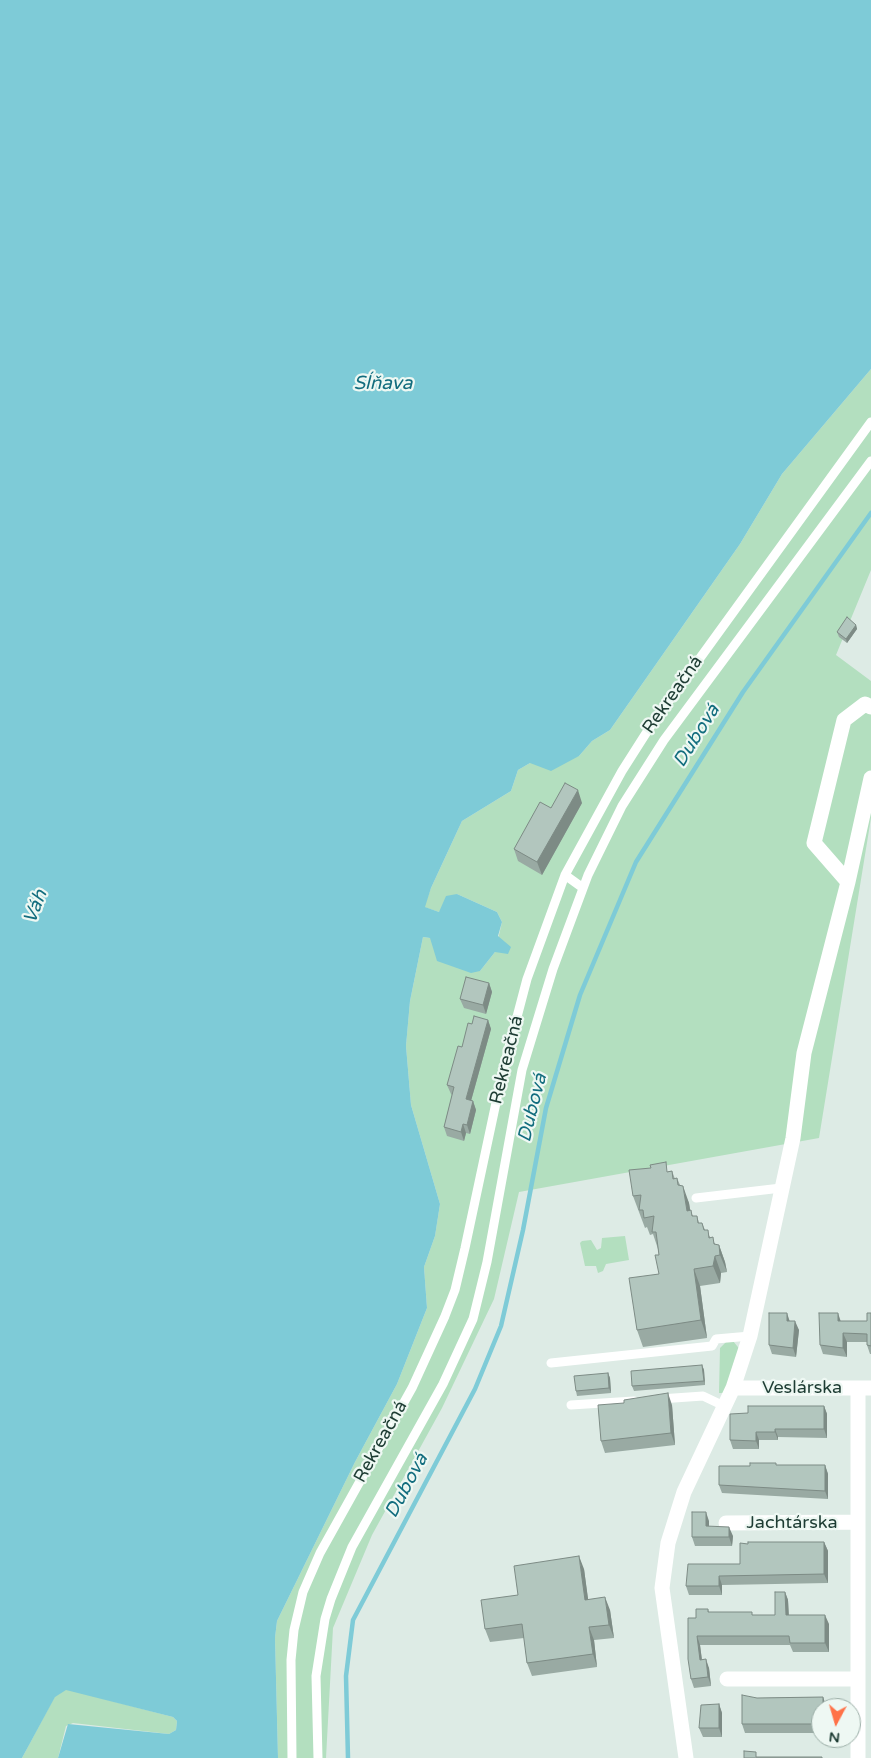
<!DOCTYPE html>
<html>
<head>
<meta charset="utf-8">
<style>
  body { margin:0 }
  #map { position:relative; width:871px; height:1758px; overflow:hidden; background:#ddebe5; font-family:"Varela Round",sans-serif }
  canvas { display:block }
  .north { position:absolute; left:811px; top:1698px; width:50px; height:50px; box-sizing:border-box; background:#eef8f3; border:1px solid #9aada6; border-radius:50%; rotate:186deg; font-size:14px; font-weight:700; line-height:20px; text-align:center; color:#1d3c33 }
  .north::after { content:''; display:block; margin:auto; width:18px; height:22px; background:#ff7248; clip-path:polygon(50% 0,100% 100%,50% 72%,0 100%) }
</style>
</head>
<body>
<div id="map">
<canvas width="871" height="1758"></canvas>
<div class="north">N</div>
</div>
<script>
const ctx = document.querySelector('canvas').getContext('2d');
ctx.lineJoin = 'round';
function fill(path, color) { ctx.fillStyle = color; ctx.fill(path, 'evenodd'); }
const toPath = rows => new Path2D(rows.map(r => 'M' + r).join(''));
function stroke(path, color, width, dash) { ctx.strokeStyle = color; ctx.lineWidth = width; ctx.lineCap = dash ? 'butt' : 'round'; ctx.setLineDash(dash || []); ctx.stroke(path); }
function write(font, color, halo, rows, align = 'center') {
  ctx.font = font + ' "Varela Round",sans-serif'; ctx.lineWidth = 4.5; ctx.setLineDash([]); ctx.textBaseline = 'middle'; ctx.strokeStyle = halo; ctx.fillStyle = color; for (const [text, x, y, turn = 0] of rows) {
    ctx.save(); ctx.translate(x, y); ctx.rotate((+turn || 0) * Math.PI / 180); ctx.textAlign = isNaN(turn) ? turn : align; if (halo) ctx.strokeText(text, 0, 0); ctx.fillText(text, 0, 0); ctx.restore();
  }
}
const green = toPath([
  [871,369,871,570,836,655,871,681,871,818,819,1138,519,1192,494,1299,442,1408,372,1535,333,1628,326,1758,278,1758,275,1638,277,1621,355,1462,397,1384,427,1308,424,1267,435,1236,440,1204,411,1105,406,1046,410,1001,423,937,430,938,480,971,495,952,502,922,497,912,457,894,439,912,424,907,431,888,462,821,511,791,518,770,530,763,579,756,592,741,610,730,740,544,782,474],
  [625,1236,629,1260,606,1264,603,1271,598,1273,596,1266,585,1266,580,1243,582,1241,591,1240,597,1250,601,1248,602,1238],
  [727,1341,733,1341,742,1352,725,1393,719,1393,720,1348],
  [66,1689,173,1717,177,1721,176,1730,169,1734,73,1723,66,1726,58,1758,22,1758,55,1696]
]);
const water = toPath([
  [0,0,871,0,871,369,782,474,740,544,610,730,592,741,579,756,551,771,530,763,518,770,511,791,462,821,431,888,425,907,439,912,446,896,457,894,497,912,502,922,498,936,511,947,508,954,495,952,480,971,471,973,437,961,430,938,423,937,410,1001,406,1046,411,1105,440,1204,435,1236,424,1267,427,1308,397,1384,355,1462,277,1621,275,1638,278,1758,58,1758,68,1724,169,1734,176,1730,177,1721,173,1717,66,1690,55,1697,22,1758,0,1758]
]);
const stream = toPath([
  [348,1758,346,1676,353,1620,475,1389,501,1326,523,1230,546,1108,580,995,636,862,743,692,871,513]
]);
const service = toPath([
  [565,875,583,888],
  [696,1198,781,1188],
  [551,1363,712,1346,716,1339,750,1336],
  [660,1399,703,1396,724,1406],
  [571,1405,634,1401],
  [292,1758,291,1660,294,1630,303,1592,320,1553,412,1388,445,1316,455,1290,465,1248,503,1070,527,979,565,875,622,771,650,727,871,422],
  [318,1758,316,1676,325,1619,331,1599,352,1547,443,1384,473,1319,487,1262,522,1070,553,969,588,875,622,806,664,740,871,461]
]);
const minor = toPath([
  [848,882,814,843,844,720,865,704,871,707],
  [733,1388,871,1388],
  [858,1388,858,1758],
  [726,1523,858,1522],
  [727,1679,858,1679],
  [686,1758,662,1588,668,1543,684,1492,733,1388,750,1336,793,1138,804,1053,848,882,871,778]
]);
const wall = toPath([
  [856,625,857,629,847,643,839,637,837,632],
  [582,803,542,875,518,861,514,849,551,808],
  [489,983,492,992,486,1014,464,1008,460,999],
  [488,1020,491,1029,471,1101,473,1101,476,1110,470,1134,466,1133,464,1141,447,1136,444,1127,452,1095,451,1094,447,1085,472,1024],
  [669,1171,672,1171,675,1179,677,1178,680,1185,689,1203,690,1210,693,1216,697,1216,699,1223,702,1223,705,1230,716,1245,719,1245,725,1262,727,1272,721,1273,720,1283,700,1286,707,1338,643,1347,637,1330,659,1274,659,1255,658,1249,653,1234,650,1235,647,1227,645,1228,633,1196],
  [871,1313,871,1354,870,1354,867,1345,867,1342,847,1342,847,1357,823,1354,820,1345,841,1321,867,1321],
  [790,1321,799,1330,796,1357,772,1354,769,1345],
  [702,1365,704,1370,705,1385,634,1391,632,1386],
  [608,1373,610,1378,611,1393,577,1396,576,1391],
  [624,1403,672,1405,675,1445,605,1453,601,1441],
  [824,1406,827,1414,827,1438,778,1437,778,1440,759,1440,759,1449,733,1449,730,1440,748,1413],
  [777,1465,825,1465,828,1474,828,1499,722,1493,719,1485],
  [709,1521,709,1526,733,1536,732,1546,695,1546,692,1537],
  [824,1542,828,1551,828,1583,722,1585,722,1595,689,1595,686,1586,740,1564,748,1544],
  [584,1569,588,1600,610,1610,614,1638,594,1640,597,1667,532,1676,527,1663,524,1638,490,1642,485,1629,518,1595],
  [785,1592,788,1600,789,1615,829,1624,829,1652,793,1652,790,1645,700,1645,702,1660,709,1668,711,1686,694,1688,691,1679,696,1618,708,1609,709,1612,754,1615,775,1615],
  [823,1697,826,1706,821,1708,821,1733,745,1733,742,1724,757,1698],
  [719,1704,722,1713,722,1737,703,1737,699,1728]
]);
const shadedWall = toPath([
  [856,625,857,629,847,643,846,639],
  [578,790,582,803,542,875,537,862],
  [489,983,492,992,486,1014,483,1005],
  [488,1020,491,1029,469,1108,466,1099],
  [473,1101,476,1110,470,1134,467,1125],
  [463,1124,466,1133,464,1141,461,1132],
  [683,1186,689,1203,693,1228,687,1211],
  [719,1245,725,1262,727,1272,720,1255],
  [715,1256,721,1273,720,1283,713,1266],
  [694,1269,700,1286,707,1338,701,1320],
  [787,1313,790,1322,787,1321],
  [838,1313,841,1322,838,1321],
  [795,1321,799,1330,796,1357,793,1348],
  [843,1333,847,1342,847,1357,843,1348],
  [702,1365,704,1370,705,1385,704,1381],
  [608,1373,610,1378,611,1393,609,1388],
  [668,1393,672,1405,675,1445,671,1433],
  [824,1406,827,1414,827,1438,824,1429],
  [775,1429,778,1437,778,1440,775,1432],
  [756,1432,759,1440,759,1449,756,1441],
  [825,1465,828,1474,828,1499,825,1491],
  [706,1512,709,1521,709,1535,706,1526],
  [729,1527,733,1536,732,1546,729,1537],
  [824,1542,828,1551,828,1583,824,1574],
  [579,1556,584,1569,590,1613,585,1600],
  [719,1576,722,1585,722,1595,719,1586],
  [785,1592,788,1600,789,1624,786,1615],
  [605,1597,610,1610,614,1638,609,1625],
  [825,1615,829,1624,829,1652,825,1643],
  [589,1627,594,1640,597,1667,593,1654],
  [697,1636,700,1645,703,1669,700,1660],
  [706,1659,709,1668,711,1686,708,1677],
  [823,1697,826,1706,826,1708,823,1708],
  [719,1704,722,1713,722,1737,719,1728]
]);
const building = toPath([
  [847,617,856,625,846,639,837,632,847,617],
  [565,783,578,790,537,862,514,849,540,802,551,808,565,783],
  [466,977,489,983,483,1005,460,999,466,977],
  [474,1016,488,1020,466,1099,473,1101,467,1125,463,1124,461,1132,444,1127,454,1087,447,1085,458,1046,462,1047,468,1023,472,1024,474,1016],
  [666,1162,667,1172,672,1171,673,1179,677,1178,678,1185,683,1186,687,1211,691,1210,692,1216,697,1216,698,1223,702,1223,704,1230,708,1230,709,1238,713,1237,714,1244,719,1245,720,1255,715,1256,713,1266,694,1269,701,1320,637,1330,629,1278,659,1274,655,1255,659,1255,656,1232,652,1232,654,1216,644,1218,643,1210,639,1210,641,1195,633,1196,629,1170,651,1168,650,1165,666,1162],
  [769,1313,787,1313,787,1321,795,1321,793,1348,769,1345,769,1313],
  [819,1313,838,1313,838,1321,867,1321,867,1313,871,1313,871,1346,867,1345,867,1334,843,1333,843,1348,820,1345,819,1313],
  [702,1365,704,1381,632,1386,631,1371,702,1365],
  [608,1373,609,1388,576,1391,574,1376,608,1373],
  [668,1393,671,1433,601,1441,598,1405,624,1403,624,1400,668,1393],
  [748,1406,824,1406,824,1429,775,1429,775,1432,756,1432,756,1441,730,1440,730,1414,748,1413,748,1406],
  [750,1463,776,1463,776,1465,825,1465,825,1491,719,1485,719,1466,750,1466,750,1463],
  [692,1512,706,1512,706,1526,729,1527,729,1537,692,1537,692,1512],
  [748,1542,824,1542,824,1574,719,1576,719,1586,686,1586,688,1564,740,1564,740,1543,748,1544,748,1542],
  [579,1556,585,1600,605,1597,609,1625,589,1627,593,1654,527,1663,522,1624,485,1629,481,1600,518,1595,514,1566,579,1556],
  [775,1592,785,1592,786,1615,825,1615,825,1643,790,1643,789,1636,697,1636,700,1660,706,1659,708,1677,691,1679,688,1659,688,1618,696,1618,696,1609,708,1609,708,1612,752,1612,752,1615,775,1615,775,1592],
  [742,1695,757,1698,823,1697,823,1708,821,1708,821,1724,742,1724,742,1695],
  [719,1704,719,1728,699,1728,701,1705,719,1704],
  [744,1751,756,1752,756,1757,822,1757,822,1758,744,1758,744,1751]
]);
const streetNames = [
  ["Rekreačná",673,695,-55],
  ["Rekreačná",507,1060,-76],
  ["Veslárska",802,1388],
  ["Rekreačná",381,1442,-61],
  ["Jachtárska",792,1523]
];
const waterNames = [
  ["Sĺňava",383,384],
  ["Dubová",697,736,-58],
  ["Váh",36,907,-69],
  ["Dubová",533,1108,-76],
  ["Dubová",407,1486,-62]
];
fill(green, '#b3dfbf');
fill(water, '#7ecbd7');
stroke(stream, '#7ecbd7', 4.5);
stroke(service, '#fff', 9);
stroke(minor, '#fff', 15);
fill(wall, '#99aaa3');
fill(shadedWall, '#7d8b85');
fill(building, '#b2c6be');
stroke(building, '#7d8b85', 1);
write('18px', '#1d3c33', '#eef8f3', streetNames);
write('italic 19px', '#126d7e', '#eef8f3', waterNames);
</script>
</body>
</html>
